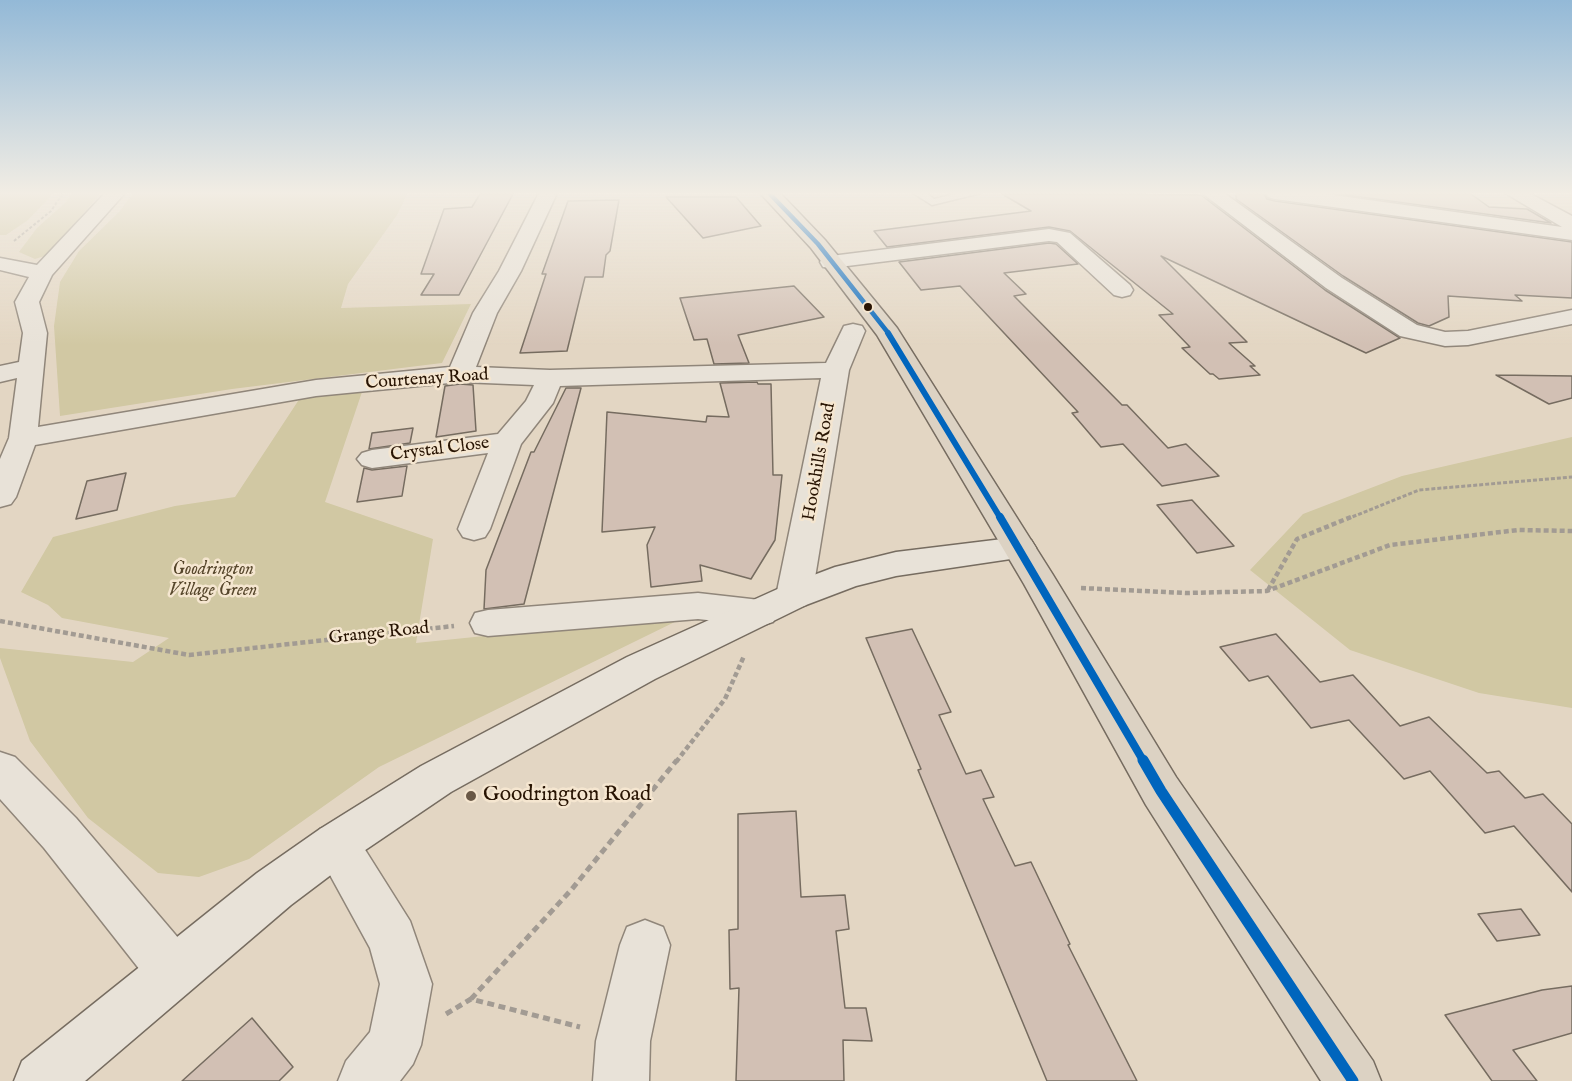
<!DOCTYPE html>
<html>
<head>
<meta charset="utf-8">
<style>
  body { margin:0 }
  canvas { display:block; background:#e3d6c3 }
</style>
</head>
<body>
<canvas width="1572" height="1081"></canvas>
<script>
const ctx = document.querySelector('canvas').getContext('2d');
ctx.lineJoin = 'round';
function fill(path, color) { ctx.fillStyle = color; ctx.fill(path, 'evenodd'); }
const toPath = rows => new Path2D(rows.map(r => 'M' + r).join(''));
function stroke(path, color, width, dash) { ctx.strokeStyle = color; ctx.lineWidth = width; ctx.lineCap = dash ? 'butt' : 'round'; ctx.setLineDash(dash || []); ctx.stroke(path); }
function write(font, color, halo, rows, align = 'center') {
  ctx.font = font + ' "IM FELL English",serif'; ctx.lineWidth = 5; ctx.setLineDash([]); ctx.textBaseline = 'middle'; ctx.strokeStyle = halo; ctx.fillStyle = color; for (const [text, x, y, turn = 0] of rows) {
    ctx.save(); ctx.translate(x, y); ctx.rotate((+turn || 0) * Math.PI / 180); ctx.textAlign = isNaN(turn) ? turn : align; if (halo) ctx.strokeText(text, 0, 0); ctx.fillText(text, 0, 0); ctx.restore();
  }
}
const green = toPath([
  [0,193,54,193,28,220,6,235,0,235],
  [72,193,101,193,48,255,35,259,19,252,37,228,66,202],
  [133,193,408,193,397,215,348,284,341,308,471,304,442,363,232,389,60,416,54,326,60,282,79,251,120,211],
  [363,389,325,502,433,539,416,643,689,615,379,767,249,859,199,877,158,873,88,818,30,741,0,658,0,648,133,662,169,638,62,618,48,605,21,592,53,537,175,506,235,497,302,395],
  [1572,437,1572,708,1479,693,1350,650,1250,570,1303,514,1402,476]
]);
const building = toPath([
  [480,194,513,194,459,295,421,295,434,274,421,274,444,209,472,207,480,194],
  [1002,194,1201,195,1325,290,1400,338,1366,353,1161,256,1247,342,1229,343,1255,366,1250,366,1260,375,1219,379,1213,374,1210,374,1182,348,1190,347,1159,315,1173,314,1070,231,1049,227,887,247,874,231,1031,211,1002,194],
  [1236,194,1264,194,1267,199,1275,201,1572,242,1572,298,1515,295,1522,301,1448,296,1449,317,1429,326,1418,323,1343,276,1236,199,1236,194],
  [1339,194,1471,194,1489,207,1527,209,1551,223,1339,194],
  [666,197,736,197,761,226,703,238,666,197],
  [619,200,610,251,606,255,603,277,585,277,567,351,520,353,546,274,542,274,568,201,619,200],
  [1049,243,1056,244,1078,264,1004,273,1026,294,1014,296,1122,405,1127,405,1168,448,1186,444,1219,476,1162,486,1123,444,1101,447,1072,413,1078,412,960,286,921,290,899,262,1049,243],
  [794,286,824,317,738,335,749,363,714,364,707,339,694,340,680,298,794,286],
  [1496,375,1572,376,1572,398,1549,404,1496,375],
  [757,382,758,384,771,384,773,475,782,475,775,540,751,579,700,565,702,581,651,587,647,545,655,527,602,532,607,412,706,422,707,416,729,417,720,383,757,382],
  [460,384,473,385,476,431,436,437,445,386,460,384],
  [566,388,581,388,524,604,484,609,486,570,531,452,534,452,566,388],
  [413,428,410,443,369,449,372,433,413,428],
  [407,466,402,496,357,502,364,468,372,470,407,466],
  [126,473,117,510,76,519,87,481,126,473],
  [1192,500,1234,546,1197,553,1157,505,1192,500],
  [912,629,951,712,939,715,966,774,981,770,994,797,983,799,1015,866,1031,862,1070,944,1068,945,1137,1081,1047,1081,918,770,921,769,866,638,912,629],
  [1276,634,1320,682,1353,675,1400,726,1429,717,1487,773,1499,771,1525,798,1543,794,1572,824,1572,892,1514,826,1485,833,1430,771,1404,779,1349,720,1311,728,1268,676,1249,681,1220,647,1276,634],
  [796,811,801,897,845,895,849,929,836,931,845,1008,866,1008,872,1041,843,1040,844,1081,736,1081,739,988,730,989,729,930,738,929,738,814,796,811],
  [1521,909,1540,935,1497,941,1478,914,1521,909],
  [1572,986,1572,1033,1513,1050,1537,1081,1492,1081,1445,1015,1542,990,1572,986],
  [252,1018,293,1067,279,1081,182,1081,252,1018]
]);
const pathFar3 = toPath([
  [14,241,51,211,63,193]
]);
const pathFar2 = toPath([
  [1347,519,1419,490,1572,477]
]);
const pathFar1 = toPath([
  [1081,588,1186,593,1267,591,1390,545,1518,530,1572,531],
  [1268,590,1297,539,1351,517],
  [0,621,189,655,454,626],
  [676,762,725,699,744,656]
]);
const path = toPath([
  [471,999,572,889,677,760],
  [446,1014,471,999,580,1027]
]);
const lane = toPath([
  [913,193,926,193,934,199,959,193,981,193,932,205,913,193]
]);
const street = toPath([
  [105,193,125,193,52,275,39,302,47,333,38,427,316,380,450,367,473,313,499,271,539,193,557,193,521,271,497,313,476,367,550,370,826,363,844,326,853,324,862,326,865,331,849,370,812,596,806,605,794,609,782,605,776,596,821,378,560,386,553,403,521,444,490,529,485,537,474,540,463,537,458,529,488,453,372,468,362,465,357,459,362,453,372,450,498,434,526,401,534,385,460,382,316,396,35,445,16,497,11,504,0,507,0,459,9,438,17,378,0,382,0,366,19,362,23,333,15,302,29,277,0,270,0,258,37,265,105,193],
  [1202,193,1224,193,1342,278,1417,325,1445,332,1468,331,1572,310,1572,324,1468,345,1445,346,1400,336,1326,288,1202,193],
  [1266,193,1319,193,1562,227,1505,193,1529,193,1572,216,1572,240,1275,199,1268,197,1266,193],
  [1049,229,1070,233,1130,285,1133,290,1130,295,1122,297,1114,295,1057,242,1049,241,831,268,823,267,820,262,823,257,831,256,1049,229],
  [698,593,760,600,773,604,778,613,773,622,760,626,698,619,488,636,475,633,470,623,475,613,488,610,698,593],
  [0,752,15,757,76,818,191,953,199,971,191,989,173,997,155,989,44,848,0,799,0,752],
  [336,823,352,829,410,921,432,984,421,1045,413,1064,400,1081,338,1081,346,1061,370,1032,380,984,370,948,313,844,320,829,336,823],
  [645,920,663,927,670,945,650,1041,649,1081,593,1081,596,1041,620,945,627,927,645,920]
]);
const secondary = toPath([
  [1019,537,1031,540,1036,548,1031,556,896,576,856,586,806,605,655,679,451,792,352,859,291,905,85,1081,14,1081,22,1061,257,873,320,829,421,766,627,657,782,587,835,567,896,552,1019,537]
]);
const primary = toPath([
  [760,193,780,193,825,240,897,328,1053,575,1176,777,1373,1061,1381,1081,1321,1081,1146,805,1024,584,877,335,811,248,760,193]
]);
const bus1Far3 = toPath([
  [769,193,818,244,889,334]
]);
const bus1Far2 = toPath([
  [888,333,1001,519]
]);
const bus1Far1 = toPath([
  [1000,517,1144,762]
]);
const bus1 = toPath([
  [1143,760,1161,791,1353,1081]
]);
const markers = [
  [868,307,5,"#281403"],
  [471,796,6,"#695846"]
];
const streetNames = [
  ["Courtenay Road",427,380,-4],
  ["Crystal Close",440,450,-7],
  ["Hookhills Road",820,462,-80],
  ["Grange Road",379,634,-6]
];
const parkNames = [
  ["Goodrington",213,570],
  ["Village Green",213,591]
];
const nearPoinames = [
  ["Goodrington Road",483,796]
];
fill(green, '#d1c8a3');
fill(building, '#d2c0b4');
stroke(building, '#766c60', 1.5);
stroke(lane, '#90867a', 3);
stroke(street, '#90867a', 3);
stroke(secondary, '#766c60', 3);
stroke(primary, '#766c60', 3);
stroke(pathFar3, '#a29b93', 2, [3, 2]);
stroke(pathFar2, '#a29b93', 3, [4, 2]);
stroke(pathFar1, '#a29b93', 4.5, [5, 3]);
stroke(path, '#a29b93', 5, [7, 4.5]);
fill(lane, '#e8e2d8');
fill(street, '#e8e2d8');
fill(secondary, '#e8e2d8');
fill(primary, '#dcd2c3');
stroke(bus1Far3, '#0065bd', 4.5);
stroke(bus1Far2, '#0065bd', 6);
stroke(bus1Far1, '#0065bd', 8);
stroke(bus1, '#0065bd', 11);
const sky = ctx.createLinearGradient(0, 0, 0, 345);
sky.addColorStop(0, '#93b9d7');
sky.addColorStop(0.56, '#f2ede4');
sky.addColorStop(1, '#f2ede400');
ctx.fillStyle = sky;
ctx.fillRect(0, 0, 1572, 345);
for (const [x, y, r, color] of markers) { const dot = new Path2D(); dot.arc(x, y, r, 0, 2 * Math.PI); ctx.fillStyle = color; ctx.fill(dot); stroke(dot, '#f5e6d0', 2); }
write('18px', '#281403', '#f5e6d0', streetNames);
write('italic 18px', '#56462b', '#f5e6d0', parkNames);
write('21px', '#281403', '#f5e6d0', nearPoinames, 'left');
</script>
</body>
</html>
